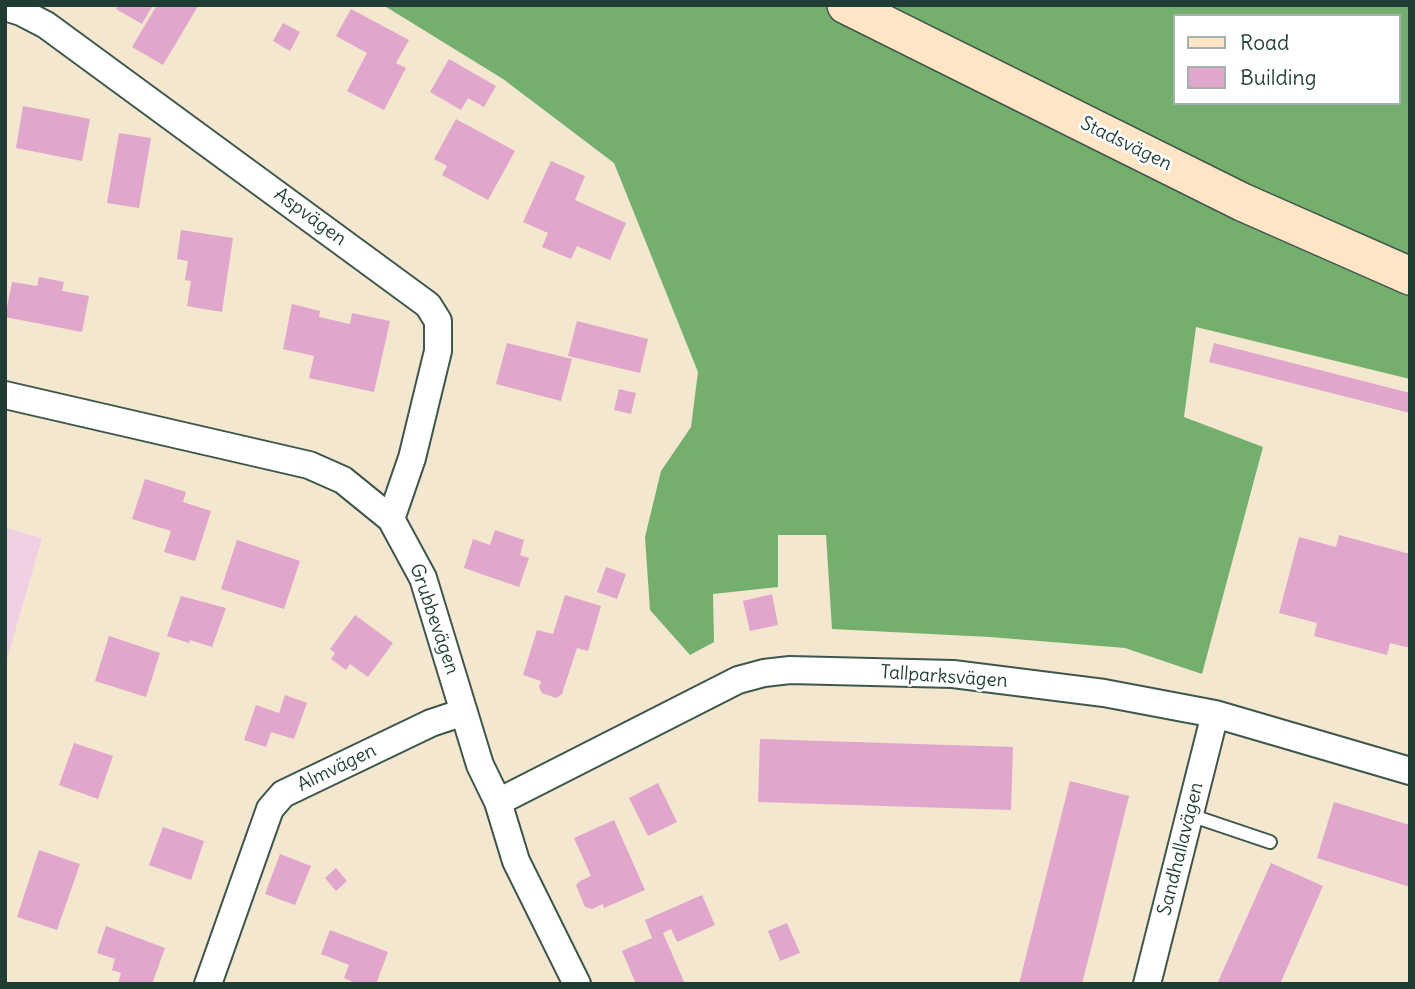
<!DOCTYPE html>
<html>
<head>
<meta charset="utf-8">
<style>
  body { margin:0 }
  #map { position:relative; width:1415px; height:989px; overflow:hidden; background:#f3e7cf; font-family:Delius,sans-serif }
  canvas { display:block }
  .frame { position:absolute; inset:0; border:7px solid #1f3d34; pointer-events:none }
  .legend { position:absolute; left:1173px; top:14px; width:228px; height:91px; box-sizing:border-box; background:#fff; border:2px solid #a5b1ae; margin:0; padding:9px 12px; list-style:none; font-size:21px; color:#1f3d34 }
  .legend li { display:flex; align-items:center; gap:14px; height:35px }
  .legend b { width:35px; border:2px solid #a5b1ae }
</style>
</head>
<body>
<div id="map">
<canvas width="1415" height="989"></canvas>
<div class="frame"></div>
<ul class="legend">
<li><b style="height:9px;background:#fee5c5"></b>Road</li>
<li><b style="height:19px;background:#e0a6cb"></b>Building</li>
</ul>
</div>
<script>
const ctx = document.querySelector('canvas').getContext('2d');
ctx.lineJoin = 'round';
function fill(path, color) { ctx.fillStyle = color; ctx.fill(path, 'evenodd'); }
const toPath = rows => new Path2D(rows.map(r => 'M' + r).join(''));
function stroke(path, color, width, dash) { ctx.strokeStyle = color; ctx.lineWidth = width; ctx.lineCap = dash ? 'butt' : 'round'; ctx.setLineDash(dash || []); ctx.stroke(path); }
function write(font, color, halo, rows, align = 'center') {
  ctx.font = font + ' Delius,sans-serif'; ctx.lineWidth = 5; ctx.setLineDash([]); ctx.textBaseline = 'middle'; ctx.strokeStyle = halo; ctx.fillStyle = color; for (const [text, x, y, turn = 0] of rows) {
    ctx.save(); ctx.translate(x, y); ctx.rotate((+turn || 0) * Math.PI / 180); ctx.textAlign = isNaN(turn) ? turn : align; if (halo) ctx.strokeText(text, 0, 0); ctx.fillText(text, 0, 0); ctx.restore();
  }
}
const built = toPath([
  [5,528,42,538,5,666]
]);
const forest = toPath([
  [383,5,1406,5,1410,7,1410,379,1196,327,1184,417,1263,447,1202,674,1125,648,990,637,832,629,826,535,778,535,778,587,713,594,714,642,690,655,650,610,645,537,661,471,691,427,698,372,614,163,503,79],
  [1175,16,1399,16,1399,103,1175,103]
]);
const building = toPath([
  [118,5,153,5,142,24,116,9],
  [157,5,198,6,163,65,132,47],
  [351,9,409,40,396,63,406,68,384,110,347,91,367,53,336,36],
  [283,23,300,32,290,51,273,41],
  [449,59,496,86,484,107,468,98,461,110,430,92],
  [23,106,90,119,82,161,16,148],
  [456,119,515,151,488,200,442,175,447,166,434,159],
  [119,133,151,138,139,208,107,203],
  [551,161,585,176,575,200,626,223,610,260,577,246,571,259,542,247,548,233,523,222],
  [181,230,233,238,222,312,187,306,191,281,185,280,188,261,177,259],
  [39,277,64,282,62,291,89,296,82,332,5,317,12,282,37,286],
  [292,304,320,311,319,317,350,324,352,313,390,321,374,392,309,378,314,356,283,349],
  [577,321,648,339,640,373,568,356],
  [507,343,572,359,561,401,496,384],
  [1214,343,1410,393,1410,413,1209,362],
  [619,389,636,393,631,414,614,410],
  [145,479,186,492,183,502,211,511,195,561,164,552,171,531,132,519],
  [495,530,524,540,520,555,529,558,519,587,464,568,473,539,490,545],
  [1339,535,1410,554,1410,648,1390,643,1387,655,1314,636,1317,623,1279,613,1299,537,1336,547],
  [237,540,300,561,284,609,221,589],
  [606,567,626,574,617,599,597,592],
  [772,594,778,625,750,631,743,601],
  [565,595,601,606,588,651,577,648,562,694,556,698,542,693,539,687,541,681,523,675,537,630,553,634],
  [181,596,226,608,212,647,190,640,189,643,167,636],
  [355,615,393,643,368,677,350,664,346,670,331,659,335,653,330,649],
  [109,636,160,653,146,697,95,681],
  [285,695,307,703,294,739,271,732,266,747,244,740,256,705,279,713],
  [760,739,1013,747,1011,810,758,802],
  [74,743,113,756,98,799,59,785],
  [1070,781,1129,796,1098,921,1082,984,1019,984],
  [658,783,677,822,648,836,629,798],
  [1334,802,1410,825,1410,887,1317,858],
  [614,820,645,890,604,908,603,904,592,909,585,907,576,885,580,881,591,876,574,838],
  [163,827,204,841,191,880,149,865],
  [39,850,80,864,57,930,17,917],
  [280,854,311,866,295,905,265,894],
  [1271,863,1323,886,1280,984,1217,984],
  [336,868,347,881,336,891,325,878],
  [702,895,715,925,677,942,671,929,663,933,685,984,636,984,622,951,652,938,645,920],
  [787,923,800,953,780,961,768,931],
  [106,926,165,948,152,984,118,984,121,973,112,970,115,959,97,953],
  [330,930,388,952,376,984,358,984,344,978,349,965,321,954]
]);
const service = toPath([
  [1190,815,1270,842]
]);
const minor = toPath([
  [5,7,21,12,46,25,428,305,438,321,438,351,412,458,391,519],
  [5,395,309,465,343,480,391,519,423,578,480,765,498,802,516,861,577,984],
  [498,802,738,680,764,673,790,670,953,674,1104,693,1215,714,1410,771],
  [208,984,270,809,283,794,431,723,464,712],
  [1147,984,1215,714]
]);
const secondary = toPath([
  [846,5,1242,202,1410,276]
]);
const streetNames = [
  ["Stadsvägen",1126,144,26],
  ["Aspvägen",310,217,36],
  ["Grubbevägen",434,619,71],
  ["Tallparksvägen",944,677,4],
  ["Almvägen",337,768,-26],
  ["Sandhallavägen",1181,849,-76]
];
fill(built, '#f1d0e3');
fill(forest, '#75af6d');
fill(building, '#e0a6cb');
stroke(service, '#3f564b', 16);
stroke(minor, '#3f564b', 30);
stroke(secondary, '#3f564b', 40);
stroke(service, '#fff', 12);
stroke(minor, '#fff', 26);
stroke(secondary, '#fee5c5', 37);
write('19px', '#1f3d34', '#fff', streetNames);
</script>
</body>
</html>
